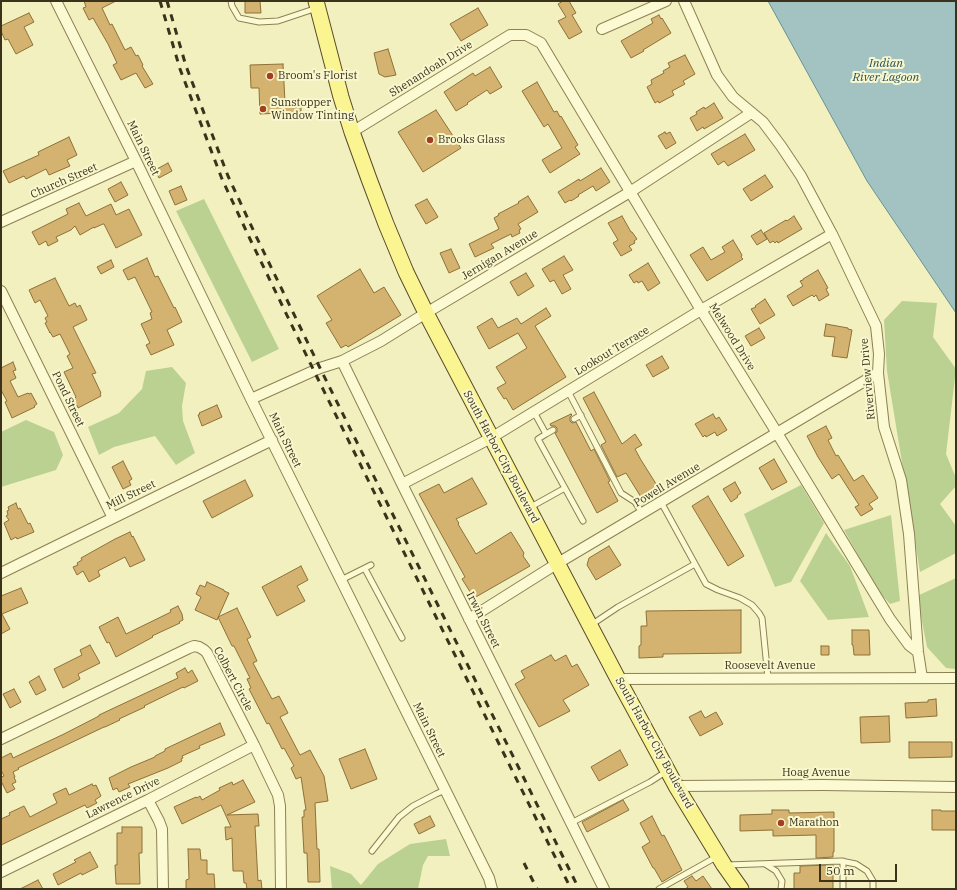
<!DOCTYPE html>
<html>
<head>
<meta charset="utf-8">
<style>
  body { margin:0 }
  #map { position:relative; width:957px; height:890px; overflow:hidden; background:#f2f0be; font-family:"IBM Plex Serif",serif }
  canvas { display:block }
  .frame { position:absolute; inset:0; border:2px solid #3a321b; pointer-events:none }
  .scale { position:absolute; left:819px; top:864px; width:78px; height:18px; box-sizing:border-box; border:2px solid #3a321b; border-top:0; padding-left:5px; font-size:12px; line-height:14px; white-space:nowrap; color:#3a321b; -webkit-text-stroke:3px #f9f7ce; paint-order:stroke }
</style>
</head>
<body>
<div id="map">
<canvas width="957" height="890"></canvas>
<div class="frame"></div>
<div class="scale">50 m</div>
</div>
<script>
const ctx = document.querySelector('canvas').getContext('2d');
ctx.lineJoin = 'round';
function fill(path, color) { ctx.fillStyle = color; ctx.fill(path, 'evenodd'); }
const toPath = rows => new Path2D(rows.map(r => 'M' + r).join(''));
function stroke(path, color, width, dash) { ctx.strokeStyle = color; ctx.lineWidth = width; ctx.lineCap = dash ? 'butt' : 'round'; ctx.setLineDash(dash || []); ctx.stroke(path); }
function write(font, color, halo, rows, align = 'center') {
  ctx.font = font + ' "IBM Plex Serif",serif'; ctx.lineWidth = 4; ctx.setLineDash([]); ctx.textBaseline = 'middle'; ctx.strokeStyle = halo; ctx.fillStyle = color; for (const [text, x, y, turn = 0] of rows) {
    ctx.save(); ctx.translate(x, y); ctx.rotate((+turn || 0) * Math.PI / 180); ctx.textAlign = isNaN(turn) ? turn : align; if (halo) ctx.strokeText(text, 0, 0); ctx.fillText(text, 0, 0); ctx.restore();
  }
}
const green = toPath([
  [204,199,279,349,252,362,176,211],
  [902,301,937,303,933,337,956,369,946,454,956,478,956,486,940,504,956,526,956,553,920,572,887,371,884,320],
  [172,367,186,383,182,406,183,421,195,453,176,465,155,436,114,447,99,455,88,427,119,413,142,389,146,371],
  [26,420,54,432,63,455,56,470,1,487,1,432],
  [801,485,824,523,791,582,775,587,744,514],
  [891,515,900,601,890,604,878,591,844,530],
  [826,533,850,566,869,617,828,620,800,581],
  [956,578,956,669,946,668,927,647,917,596],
  [446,839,450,856,428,856,423,865,418,889,332,889,330,866,351,874,361,885,378,864,410,844]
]);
const water = toPath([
  [768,1,956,1,956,313,867,181,768,1]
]);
const building = toPath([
  [84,1,116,1,102,8,110,25,112,24,125,50,131,47,136,56,138,55,143,65,142,66,153,84,145,88,136,73,121,80,113,65,117,63,108,44,93,18,89,20,83,8,86,7,84,1],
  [245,1,260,1,261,13,245,13,245,1],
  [563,1,569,1,576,13,572,15,582,32,569,39,558,21,566,17,558,4,563,1],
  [478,8,488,25,461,41,450,24,478,8],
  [29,13,34,22,24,27,33,45,16,54,8,39,5,40,1,31,1,26,29,13],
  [659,15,661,19,662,18,671,33,643,50,644,51,631,58,621,41,653,23,651,19,659,15],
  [388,49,396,75,385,77,379,74,374,53,388,49],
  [685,55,695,74,683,81,685,84,672,91,674,95,659,103,658,101,655,103,647,87,652,84,651,80,664,73,663,71,670,67,668,63,685,55],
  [283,64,285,102,301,102,301,112,260,114,259,88,251,88,250,65,283,64],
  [490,67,502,87,490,94,487,90,467,103,468,104,456,111,444,92,473,73,475,76,490,67],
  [537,82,554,112,557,111,560,117,561,116,578,145,575,147,580,154,550,173,542,160,562,148,548,124,544,127,522,91,537,82],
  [714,103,723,118,704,129,703,127,697,131,690,118,697,114,696,112,704,107,705,109,714,103],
  [436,110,461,148,423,172,398,132,436,110],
  [665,132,666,134,670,132,676,143,666,149,658,136,665,132],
  [745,134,755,150,728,166,724,161,718,165,711,154,745,134],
  [69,137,77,155,67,160,70,166,49,175,46,169,26,179,24,176,9,183,3,171,39,155,38,152,69,137],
  [168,163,172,171,159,178,155,170,168,163],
  [601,168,610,182,596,191,593,186,578,195,579,196,571,201,570,200,565,203,558,192,571,184,579,179,580,181,601,168],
  [765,175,773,187,751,201,743,189,765,175],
  [121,182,128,195,115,202,108,189,121,182],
  [181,186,187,200,175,205,169,191,181,186],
  [528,196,538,212,518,224,521,229,519,230,520,233,512,237,511,234,491,244,494,248,475,257,469,244,499,229,494,218,499,215,498,214,519,203,518,202,528,196],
  [427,199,438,217,426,224,415,205,427,199],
  [79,203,86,216,111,204,116,215,129,209,142,235,116,248,104,224,103,224,94,228,94,227,80,235,75,226,71,230,56,237,58,241,48,246,46,241,39,245,32,232,68,214,66,209,79,203],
  [622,216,631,232,632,232,637,239,634,241,635,243,629,246,632,250,621,256,613,243,618,240,608,223,622,216],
  [794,216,802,229,778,243,777,241,775,243,773,241,770,243,764,233,786,220,787,221,794,216],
  [761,230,767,239,757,245,751,236,761,230],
  [733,240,742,255,741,257,743,259,707,281,690,255,703,247,711,260,725,252,722,247,733,240],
  [451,249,460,268,449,273,440,253,451,249],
  [564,256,573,270,563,275,571,289,562,294,554,280,550,282,542,269,564,256],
  [147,258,155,277,158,276,174,308,175,307,182,322,167,330,174,345,151,355,146,345,150,343,141,324,152,319,150,313,152,312,135,277,128,280,123,270,147,258],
  [111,260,114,267,101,274,97,267,111,260],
  [648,263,660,283,648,291,642,281,638,283,637,281,634,283,629,275,648,263],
  [360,269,374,293,384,287,401,315,348,347,346,345,341,348,326,323,332,320,317,296,360,269],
  [818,270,828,288,826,289,829,295,819,301,816,295,814,297,812,295,793,306,787,296,803,286,800,281,803,280,803,279,818,270],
  [526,273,534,286,518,296,510,282,526,273],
  [55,278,69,306,75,303,77,307,80,305,87,320,73,327,96,373,92,374,101,393,100,394,101,396,78,408,74,399,76,397,64,372,73,368,67,356,70,354,60,334,53,337,50,332,50,333,45,323,47,322,45,318,48,316,40,300,35,303,29,290,55,278],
  [765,299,775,315,760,324,751,309,756,307,755,306,765,299],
  [546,308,551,316,535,326,566,377,513,410,506,398,504,399,497,388,506,383,496,367,527,348,518,333,489,349,477,327,492,318,498,328,517,318,521,324,546,308],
  [826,324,848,328,848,329,852,330,847,358,832,356,835,337,824,336,826,324],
  [759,328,765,338,751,346,745,336,759,328],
  [662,356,669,368,653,377,646,365,662,356],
  [13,362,16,370,13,371,16,378,10,381,18,397,28,393,29,394,31,393,37,404,34,406,35,407,12,418,5,402,7,401,1,390,1,368,13,362],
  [594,392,622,444,635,434,642,445,635,449,641,460,658,487,641,497,626,473,617,477,601,445,606,442,583,398,594,392],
  [217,405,222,417,202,426,198,415,200,414,199,413,217,405],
  [571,414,572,415,570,417,570,421,572,423,576,422,591,451,594,449,610,481,608,482,618,501,597,513,555,433,557,432,557,428,555,426,551,426,550,424,571,414],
  [713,414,716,419,719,417,727,430,717,436,715,432,706,437,705,435,703,437,695,424,713,414],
  [826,426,832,438,828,440,836,456,838,455,854,481,863,475,878,498,869,504,873,509,861,516,855,507,859,505,839,474,832,479,818,457,807,436,826,426],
  [774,459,787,482,772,490,759,468,774,459],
  [123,461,132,479,129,481,131,485,123,489,112,467,123,461],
  [472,478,487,504,456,519,459,523,458,524,476,554,511,532,524,553,523,556,530,566,474,598,462,579,465,577,419,494,439,484,444,493,472,478],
  [245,480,253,496,212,518,203,501,245,480],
  [735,482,741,493,737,496,738,497,731,502,723,489,735,482],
  [708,496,744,556,728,566,692,506,708,496],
  [16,503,18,509,20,508,28,524,30,523,34,532,17,539,16,537,11,540,4,523,9,520,6,516,8,515,7,511,9,510,8,507,16,503],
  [130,532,132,537,133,536,145,560,130,567,125,557,98,571,100,576,89,582,83,571,77,575,73,567,78,565,77,563,82,560,81,558,115,539,130,532],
  [609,546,621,565,596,580,587,565,589,558,609,546],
  [301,566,308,580,297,586,305,601,277,616,262,587,301,566],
  [207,582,224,590,224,591,229,593,217,620,195,610,201,597,196,594,200,585,205,587,207,582],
  [21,588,28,603,2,614,10,629,1,634,1,596,21,588],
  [178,606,182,614,183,620,179,622,180,623,152,636,153,637,116,657,109,642,107,643,99,627,118,617,126,634,171,612,170,610,178,606],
  [237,608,251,637,247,639,257,661,253,663,272,699,279,696,288,713,280,717,300,755,310,750,324,776,328,801,315,803,317,849,319,849,320,882,308,882,307,853,304,853,302,817,304,817,304,810,306,810,301,777,296,779,291,768,294,766,284,748,282,749,269,723,267,724,249,689,251,688,247,679,250,678,234,646,232,646,218,617,237,608],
  [741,610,741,653,663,654,663,657,639,658,639,646,641,645,641,626,647,626,646,611,741,610],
  [852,630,869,630,870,655,854,655,853,645,852,645,852,630],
  [90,645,100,663,78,674,80,679,63,688,54,669,82,655,80,650,90,645],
  [821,646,829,646,829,655,821,655,821,646],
  [551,655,555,661,566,655,572,667,577,664,589,685,563,700,570,711,539,727,521,695,515,684,525,678,521,671,551,655],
  [185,668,188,673,192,670,198,681,184,688,183,687,144,706,145,707,119,719,120,720,105,727,104,727,18,768,19,769,13,772,15,777,14,777,16,782,12,784,15,789,7,793,1,781,1,777,4,776,1,770,1,758,11,753,13,758,64,734,99,716,99,715,178,678,176,673,185,668],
  [39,676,46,690,36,695,29,682,39,676],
  [14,689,21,702,10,708,3,694,14,689],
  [936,699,937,716,906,718,905,703,928,702,928,700,936,699],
  [701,711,705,718,716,712,723,724,700,736,689,717,701,711],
  [889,716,890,742,861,743,860,717,889,716],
  [220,723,225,735,199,746,200,748,182,756,183,758,181,759,182,761,168,768,128,784,130,787,119,792,117,788,113,790,109,778,131,767,155,757,155,756,165,751,165,749,220,723],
  [909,742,952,742,952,757,909,758,909,742],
  [365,749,377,779,351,789,339,759,365,749],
  [620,750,628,765,599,781,591,767,620,750],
  [243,780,255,802,227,815,258,814,259,826,255,826,258,881,261,880,262,889,247,889,246,883,244,883,243,871,233,871,232,838,226,840,225,827,231,827,221,805,182,824,174,807,196,797,197,798,200,796,202,800,220,790,219,788,232,782,233,785,243,780],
  [92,784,93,786,96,785,101,796,95,800,97,803,87,808,85,805,1,845,1,819,10,815,9,813,24,806,30,817,57,803,53,794,66,788,69,795,92,784],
  [623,800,629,810,587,832,582,822,623,800],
  [772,810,789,810,789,813,834,812,834,852,833,852,833,857,816,858,816,835,773,836,773,830,740,831,740,815,772,814,772,810],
  [932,810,941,810,941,811,956,811,956,830,932,830,932,810],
  [430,816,435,826,419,834,414,824,430,816],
  [652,816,662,836,664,835,682,870,662,882,654,868,653,868,642,847,650,842,640,823,652,816],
  [122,827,142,827,142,853,139,853,140,884,116,884,115,865,117,865,117,833,122,833,122,827],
  [188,849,200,849,201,860,207,860,207,874,214,874,215,889,186,889,186,880,189,879,188,849],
  [90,852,98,867,82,875,81,873,58,885,53,874,76,862,74,860,90,852],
  [833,865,833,889,794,889,794,873,800,873,800,866,833,865],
  [692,876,696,881,703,876,712,889,685,889,688,887,684,881,692,876],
  [38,880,43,889,20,889,38,880]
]);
const service = toPath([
  [231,1,232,6,239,18,259,22,278,21,317,8],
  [568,391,621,493,635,502,642,513],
  [534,412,546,434,538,439,583,521],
  [574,419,581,415],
  [546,434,553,430],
  [661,502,706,584,718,590,740,598,752,605,759,613,762,618,768,678],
  [529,508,565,488],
  [365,569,402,638],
  [341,580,371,565],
  [591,625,618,607,695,564],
  [571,823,650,782,667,771],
  [372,851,399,817,413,806,436,794,445,790],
  [843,861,843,889],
  [765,864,776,871,782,881,781,889],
  [727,865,841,861,856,864,867,871,873,881,873,889],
  [659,889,718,856]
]);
const minor = toPath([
  [56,1,136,161,251,399,489,878,492,889],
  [684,1,717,75,733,97,763,122,781,146,801,176,832,234,876,326,879,354,878,373,884,427,901,480,909,534,918,652,922,678],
  [602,29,666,1],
  [352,132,510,35,526,35,541,43,701,310,777,433,890,619,909,645,918,652],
  [1,222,136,161],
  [1,291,113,518],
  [342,361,402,484,604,889],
  [251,399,320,368,342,361,381,341,426,313,630,192,751,113],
  [402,484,491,438,701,310,832,234],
  [1,573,272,440],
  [469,619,558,563,878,373],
  [618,679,956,678],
  [1,739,189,648,194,646,199,647,204,650,207,653,254,745,278,795,280,806,281,889],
  [676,786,823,785,956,787],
  [148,800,159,821,162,829,163,889],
  [1,872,148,800,254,745]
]);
const primary = toPath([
  [316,1,341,97,352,132,369,179,386,224,406,272,426,313,618,679,676,786,724,865,741,889]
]);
const rail = toPath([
  [160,1,180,69,222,179,250,239,314,371,571,889],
  [167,1,186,66,199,100,228,176,256,236,320,368,579,889],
  [524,863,537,889]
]);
const markers = [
  [270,76,4,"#a23f1f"],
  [263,109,4,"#a23f1f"],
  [430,140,4,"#a23f1f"],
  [781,823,4,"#a23f1f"]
];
const streetNames = [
  ["Shenandoah Drive",431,69,-32],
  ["Main Street",143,148,64],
  ["Church Street",64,181,-24],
  ["Jernigan Avenue",500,255,-31],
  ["Melwood Drive",732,337,58],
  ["Lookout Terrace",612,351,-31],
  ["Riverview Drive",868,379,-95],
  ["Pond Street",68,399,64],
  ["Main Street",285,440,64],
  ["South Harbor City Boulevard",501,457,62],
  ["Powell Avenue",667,485,-31],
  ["Mill Street",131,495,-26],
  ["Irwin Street",483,620,63],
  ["Roosevelt Avenue",770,666],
  ["Colbert Circle",233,679,62],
  ["Main Street",429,730,64],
  ["South Harbor City Boulevard",654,743,61],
  ["Hoag Avenue",816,773],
  ["Lawrence Drive",123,798,-26]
];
const poiNames = [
  ["Broom's Florist",278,76],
  ["Sunstopper",271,103],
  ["Window Tinting",271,116],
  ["Brooks Glass",438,140],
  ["Marathon",789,823]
];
const waterNames = [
  ["Indian",886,64],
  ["River Lagoon",886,78]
];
fill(green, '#bad191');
fill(water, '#a2c3c2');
stroke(water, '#689292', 1);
fill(building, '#d4b370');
stroke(building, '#8e7038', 1);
stroke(service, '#8d8055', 7);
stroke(minor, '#8d8055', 12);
stroke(primary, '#5a4c2a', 17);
stroke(service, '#fcfad2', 5);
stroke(minor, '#fcfad2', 10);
stroke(primary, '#faf491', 15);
stroke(rail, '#3a321b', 3, [7, 7]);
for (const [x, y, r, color] of markers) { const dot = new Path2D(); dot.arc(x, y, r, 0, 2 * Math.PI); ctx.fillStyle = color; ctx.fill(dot); stroke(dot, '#f9f7ce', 1.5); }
write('11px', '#3a321b', '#f9f7ce', streetNames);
write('11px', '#3a321b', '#f9f7ce', poiNames, 'left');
write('italic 12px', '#29525c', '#f9f7ce', waterNames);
</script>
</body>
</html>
